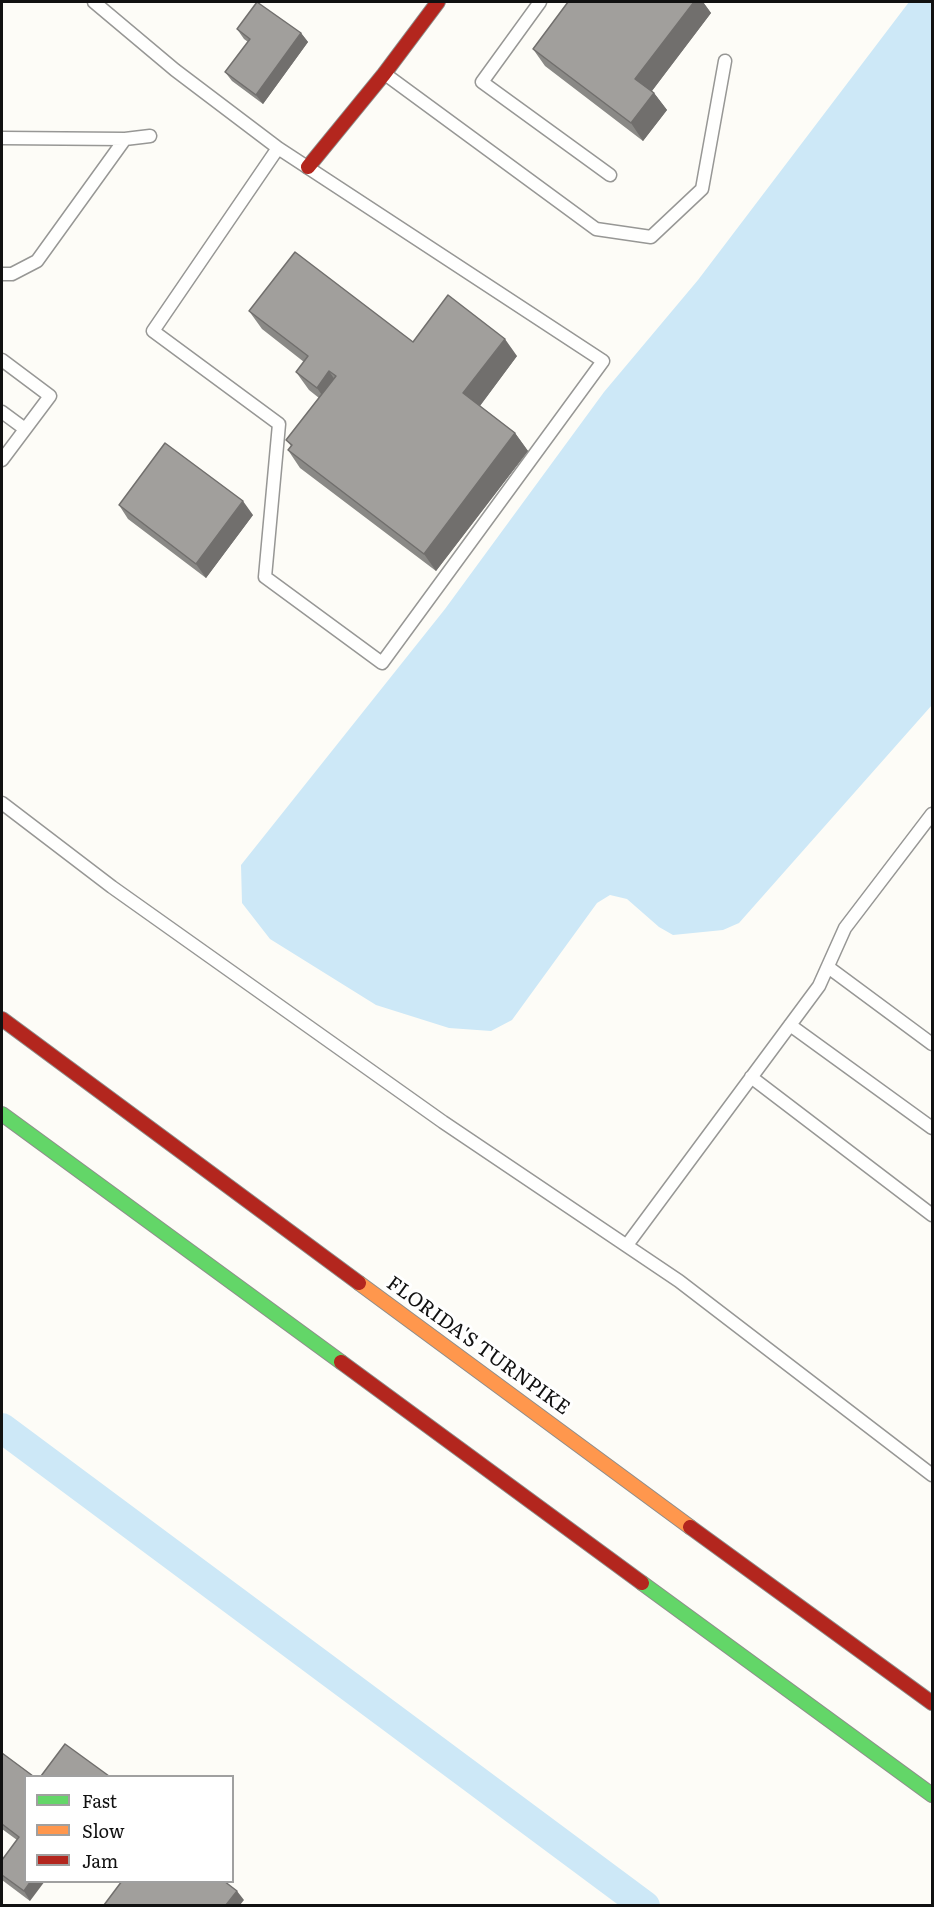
<!DOCTYPE html>
<html>
<head>
<meta charset="utf-8">
<style>
  body { margin:0 }
  #map { position:relative; width:934px; height:1907px; overflow:hidden; background:#fdfcf7; font-family:Literata,serif }
  canvas { display:block }
  .frame { position:absolute; inset:0; border:3px solid #111; pointer-events:none }
  .legend { position:absolute; left:24px; top:1775px; width:210px; height:108px; box-sizing:border-box; background:#fff; border:2px solid #a0a0a0; margin:0; padding:8px 10px; list-style:none; font-size:18px; color:#111 }
  .legend li { display:flex; align-items:center; gap:12px; height:30px }
  .legend b { width:30px; border:2px solid #a0a0a0 }
</style>
</head>
<body>
<div id="map">
<canvas width="934" height="1907"></canvas>
<div class="frame"></div>
<ul class="legend">
<li><b style="height:8px;background:#63d668"></b>Fast</li>
<li><b style="height:8px;background:#ff974d"></b>Slow</li>
<li><b style="height:8px;background:#b3261e"></b>Jam</li>
</ul>
</div>
<script>
const ctx = document.querySelector('canvas').getContext('2d');
ctx.lineJoin = 'round';
function fill(path, color) { ctx.fillStyle = color; ctx.fill(path, 'evenodd'); }
const toPath = rows => new Path2D(rows.map(r => 'M' + r).join(''));
function stroke(path, color, width, dash) { ctx.strokeStyle = color; ctx.lineWidth = width; ctx.lineCap = dash ? 'butt' : 'round'; ctx.setLineDash(dash || []); ctx.stroke(path); }
function write(font, color, halo, rows, align = 'center') {
  ctx.font = font + ' Literata,serif'; ctx.lineWidth = 6; ctx.setLineDash([]); ctx.textBaseline = 'middle'; ctx.strokeStyle = halo; ctx.fillStyle = color; for (const [text, x, y, turn = 0] of rows) {
    ctx.save(); ctx.translate(x, y); ctx.rotate((+turn || 0) * Math.PI / 180); ctx.textAlign = isNaN(turn) ? turn : align; if (halo) ctx.strokeText(text, 0, 0); ctx.fillText(text, 0, 0); ctx.restore();
  }
}
const water = toPath([
  [909,2,932,2,932,705,739,923,723,930,673,935,659,927,627,899,610,895,597,903,512,1020,491,1031,449,1028,376,1005,270,939,242,903,241,865,445,609,604,392,698,280]
]);
const canal = toPath([
  [2,1428,645,1906]
]);
const lane = toPath([
  [94,2,175,70,278,148],
  [540,2,482,82,610,175],
  [385,74,596,229,651,237,702,189,725,61],
  [2,138,125,139,150,136],
  [278,148,603,361,382,663,265,577,279,424,153,331,278,148],
  [2,274,12,274,37,261,125,139],
  [2,360,50,396,2,460],
  [2,412,25,429],
  [2,803,112,887,443,1122,679,1281,932,1475],
  [828,967,932,1044],
  [790,1025,932,1128],
  [751,1077,932,1215],
  [627,1245,819,986,845,928,932,814]
]);
const fast = toPath([
  [2,1114,341,1362],
  [642,1583,932,1795]
]);
const slow = toPath([
  [359,1283,690,1527]
]);
const jam = toPath([
  [308,167,384,74,438,2],
  [2,1019,359,1283],
  [341,1362,642,1583],
  [690,1527,932,1703]
]);
const wall = toPath([
  [568,2,703,2,711,13,652,91,654,93,667,110,643,141,545,66,533,49],
  [237,29,301,33,308,42,263,104,232,81,225,72,248,42,244,39],
  [249,311,413,342,517,356,480,406,515,433,528,451,436,571,300,468,288,450,291,446,286,440,319,398,309,390,296,372,304,362,262,329],
  [119,505,253,515,206,578,128,519],
  [2,1753,33,1776,30,1901,2,1880,2,1860,17,1840,2,1829]
]);
const shadedWall = toPath([
  [694,2,703,2,711,13,648,96,635,79],
  [301,33,308,42,263,104,256,95],
  [654,93,667,110,643,141,631,123],
  [505,339,517,356,476,411,463,393],
  [329,371,341,389,329,405,317,388],
  [515,433,528,451,436,571,424,554],
  [243,501,253,515,206,578,196,564],
  [31,1881,45,1881,30,1901,24,1891],
  [237,1891,244,1900,240,1905,226,1905]
]);
const building = toPath([
  [257,2,301,33,256,95,225,72,250,39,237,29,257,2],
  [568,2,694,2,635,79,654,93,631,123,533,49,568,2],
  [295,252,413,342,448,295,505,339,463,393,515,433,424,554,288,450,292,445,286,440,336,376,329,371,317,388,296,372,308,356,249,311,295,252],
  [165,443,243,501,196,564,119,505,165,443],
  [65,1744,109,1776,41,1776,65,1744],
  [2,1753,33,1776,26,1776,26,1881,31,1881,24,1891,2,1875,2,1860,19,1837,2,1824,2,1753],
  [122,1881,224,1881,237,1891,226,1905,104,1905,122,1881]
]);
const streetNames = [
  ["FLORIDA'S TURNPIKE",478,1346,36]
];
fill(water, '#cde8f7');
stroke(canal, '#cde8f7', 30);
stroke(lane, '#979795', 15);
stroke(fast, '#8e8d8b', 16);
stroke(slow, '#8e8d8b', 16);
stroke(jam, '#8e8d8b', 16);
stroke(lane, '#fffffe', 12);
stroke(fast, '#63d668', 14);
stroke(slow, '#ff974d', 14);
stroke(jam, '#b3261e', 14);
fill(wall, '#8a8986');
fill(shadedWall, '#716f6d');
fill(building, '#a19f9c');
stroke(building, '#716f6d', 1.5);
write('20px', '#111', '#fff', streetNames);
</script>
</body>
</html>
